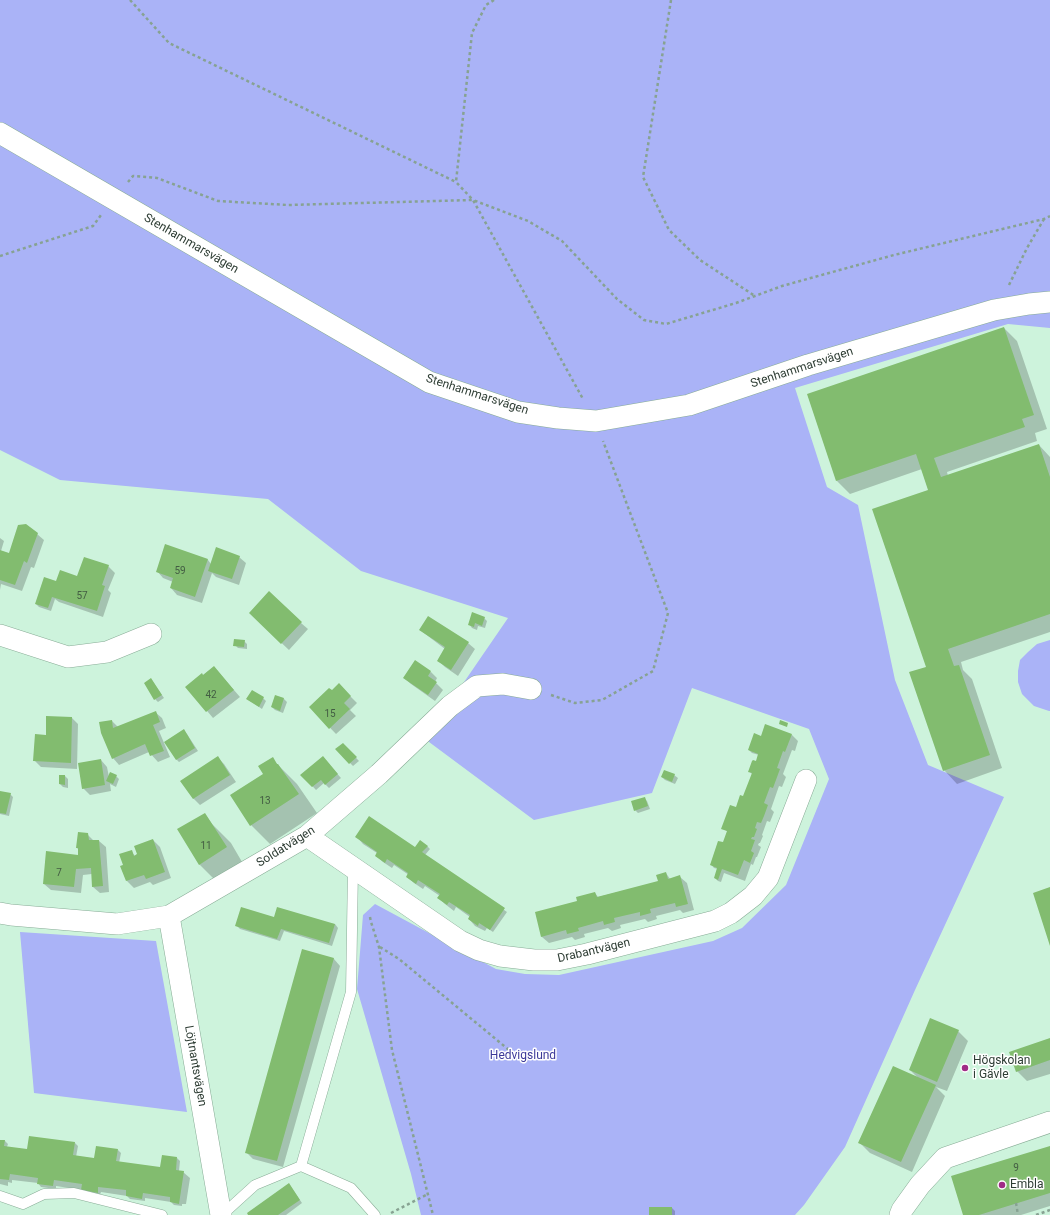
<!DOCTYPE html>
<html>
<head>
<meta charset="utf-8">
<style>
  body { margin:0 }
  canvas { display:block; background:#cdf3dc }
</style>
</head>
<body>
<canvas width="1050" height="1215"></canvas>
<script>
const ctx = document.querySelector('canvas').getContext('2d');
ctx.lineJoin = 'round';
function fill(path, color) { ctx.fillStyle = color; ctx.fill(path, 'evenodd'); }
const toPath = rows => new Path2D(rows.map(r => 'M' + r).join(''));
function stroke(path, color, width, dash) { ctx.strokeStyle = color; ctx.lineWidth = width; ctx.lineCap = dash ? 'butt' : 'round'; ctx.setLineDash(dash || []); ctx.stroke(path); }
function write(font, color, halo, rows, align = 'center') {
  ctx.font = font + ' Roboto,sans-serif'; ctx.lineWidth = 3; ctx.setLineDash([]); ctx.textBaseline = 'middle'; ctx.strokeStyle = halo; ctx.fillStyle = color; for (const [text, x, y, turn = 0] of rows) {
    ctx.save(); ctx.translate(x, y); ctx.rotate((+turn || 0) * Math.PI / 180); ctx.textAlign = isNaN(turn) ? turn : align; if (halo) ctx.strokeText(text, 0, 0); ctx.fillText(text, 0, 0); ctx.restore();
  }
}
const green = toPath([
  [0,0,1050,0,1050,328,1008,324,795,388,827,487,858,505,895,680,928,765,1004,797,915,990,845,1147,804,1205,795,1215,421,1215,411,1174,357,989,363,915,375,904,496,969,525,974,559,975,713,941,742,928,786,885,829,779,809,729,692,688,652,793,534,820,425,739,508,618,361,571,268,499,60,480,0,450],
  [1050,640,1050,711,1049,711,1034,706,1022,694,1018,682,1018,671,1020,660,1028,652,1037,644],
  [20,932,156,941,187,1112,34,1093]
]);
const shadow = toPath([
  [1004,328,1017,341,1047,429,1035,433,1037,441,947,472,948,476,1039,445,1050,457,1050,632,961,662,963,670,972,679,1002,768,957,784,944,770,927,667,930,491,922,469,850,494,837,481,808,395],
  [37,534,44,540,34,568,31,567,22,591,1,584,0,590,0,538,4,541,1,551,9,554],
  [166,545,208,560,211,564,239,557,246,563,239,585,216,577,212,573,202,603,177,595,171,588,173,582,163,578,157,571],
  [108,566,115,573,108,590,111,593,103,617,59,602,55,599,51,611,39,607,36,604,55,582,78,577],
  [484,618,487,621,485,628,478,626,477,630,472,628,469,624],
  [257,620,301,623,308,629,289,650],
  [420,630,468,643,475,649,458,676,445,667,438,660,445,649],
  [244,641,247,644,247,649,238,648,235,645],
  [214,667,240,697,213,718,187,687],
  [431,672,437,678,435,682,443,690,435,701,411,684,404,678],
  [151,679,164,698,158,702,155,699],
  [339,685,357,703,350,710,356,716,336,734,310,707,332,692],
  [276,696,284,699,287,702,283,713,275,710,272,707],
  [263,698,266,701,262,709,247,699],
  [155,712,162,718,166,728,159,731,170,757,158,762,149,752,119,765,113,758,112,721,118,727],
  [72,718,78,724,77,769,41,767,34,760,47,736],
  [184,731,187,734,198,751,179,762,176,759],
  [792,735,798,741,795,751,792,750,783,774,786,777,782,787,779,786,771,809,774,812,770,822,767,821,762,835,763,836,760,843,759,843,758,845,761,847,757,857,756,857,753,865,751,864,745,881,724,873,721,882,718,881,715,878,718,869,714,868,711,864,727,844,728,832,723,828,744,797,752,774,749,771,756,762,759,755,752,753,749,750,765,738],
  [343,744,359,761,353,766,337,750],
  [217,757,224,764,236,782,200,805,193,798],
  [272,758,278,765,297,784,317,813,270,844,251,825],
  [101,760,107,767,109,777,116,776,119,779,116,787,110,784,111,791,90,795,83,788],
  [325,760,341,778,329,788,324,783,316,790,302,775],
  [674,775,678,778,675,784,665,780,662,777],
  [65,776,68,779,68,788,63,787,60,784],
  [0,792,10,794,13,797,9,816,0,814],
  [644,798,647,801,650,809,638,813,635,810],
  [205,814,212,824,231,843,245,867,218,883,199,864],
  [87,834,94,841,99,841,106,847,109,892,100,893,93,887,92,874,83,875,81,893,51,890,44,884,79,856,79,850,77,848],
  [357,837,419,851,427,846,430,849,425,855,507,912,493,932,487,928,485,931,475,926,469,919,470,917,456,907,454,911,445,904,439,898,440,896,425,886,423,889,414,883,407,877,409,875,394,865,392,868,383,862,376,856,377,853,363,844],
  [153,840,160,847,171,878,153,885,150,882,134,888,127,881,121,866,125,865,131,851,135,856],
  [666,873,670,879,680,877,687,883,694,910,683,913,680,910,656,916,657,919,648,922,645,919,620,925,621,928,612,931,608,928,584,934,585,937,575,940,572,937,549,943,542,937,536,913,579,902,595,893,598,897,659,882],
  [275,918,335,924,338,928,332,946,284,931,280,941,240,929,237,926],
  [303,951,334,959,340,966,283,1167,253,1159,246,1152],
  [958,1031,968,1041,947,1091,936,1087,945,1096,912,1172,870,1153,860,1143,918,1078,910,1070],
  [1050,1039,1050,1074,1027,1081,1017,1071],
  [0,1141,5,1141,8,1144,7,1147,30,1151,75,1143,78,1146,76,1157,97,1160,118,1150,121,1153,119,1163,163,1169,177,1158,180,1161,179,1171,183,1172,190,1178,186,1204,182,1204,182,1206,174,1205,171,1202,145,1198,145,1201,130,1199,127,1196,101,1192,100,1195,85,1193,82,1190,56,1186,56,1189,41,1187,38,1183,12,1180,12,1183,8,1182,8,1186,0,1184],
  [1050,1147,1050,1206,1021,1215,964,1215],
  [289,1184,302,1203,286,1215,250,1215],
  [672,1208,675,1211,675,1215,650,1215]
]);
const building = toPath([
  [1004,327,1034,415,1022,419,1025,427,934,458,941,477,1039,444,1050,477,1050,614,948,649,954,666,959,665,990,755,943,771,909,672,926,667,872,509,928,490,916,454,836,481,807,394],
  [26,524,38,533,27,563,24,561,15,585,0,580,0,550,9,553,18,525],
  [165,544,208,559,195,597,170,588,173,578,156,572],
  [216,547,240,556,232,579,208,571],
  [84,557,109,565,102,585,105,586,97,611,52,597,48,608,35,604,44,577,56,581,60,570,77,576],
  [269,591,302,622,281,644,249,613],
  [472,612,485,617,482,626,475,623,474,627,468,625],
  [428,616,469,642,451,670,437,661,445,647,419,630],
  [234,639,245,640,244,647,233,646],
  [415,660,431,671,428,676,437,682,428,695,403,678],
  [214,666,234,690,206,712,185,687,202,673,203,675],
  [151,678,162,695,154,700,144,683],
  [339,683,351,696,344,703,350,709,329,729,309,707,329,688,332,690],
  [252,690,264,697,259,707,246,699],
  [275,695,284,698,280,711,271,707],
  [156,711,160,722,153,725,164,751,150,756,145,744,112,759,101,733,99,722,112,720,113,728],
  [46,716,72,717,71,763,33,761,35,734,46,735],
  [780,720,788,723,787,727,779,724],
  [765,724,792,734,785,752,783,751,777,768,780,769,773,788,770,787,764,803,768,805,764,816,761,823,757,822,755,828,757,829,754,837,752,837,751,839,755,840,751,851,754,853,750,863,744,860,738,875,722,869,718,880,714,878,717,868,710,865,718,841,723,842,727,831,721,829,730,805,736,807,740,795,743,796,752,773,748,772,752,761,753,760,756,761,758,754,748,750,754,733,761,736],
  [184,729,195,748,176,760,164,742],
  [343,743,357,757,349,764,335,749],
  [218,756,230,775,193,799,180,781],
  [323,756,338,774,325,785,321,780,312,787,300,775],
  [273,757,277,764,278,764,299,794,250,826,230,795,263,774,258,766],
  [101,759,105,785,82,789,78,763],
  [664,770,675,774,672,782,661,777],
  [110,772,117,775,113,784,106,781],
  [59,775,65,775,65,785,59,784],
  [0,791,11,793,6,814,0,813],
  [645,797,648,806,634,811,631,801],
  [205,813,227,847,199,865,177,829],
  [369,816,415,847,420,840,428,846,422,852,505,908,490,930,479,923,478,926,468,919,470,915,449,902,447,905,437,898,440,894,418,880,416,884,406,877,408,873,387,859,385,863,375,856,377,852,355,837],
  [78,832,88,833,89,840,99,840,103,886,92,887,91,868,76,869,74,887,43,884,46,851,78,855,78,848,76,848],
  [153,839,165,872,146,879,144,875,126,881,120,866,123,865,119,854,132,850,134,856,137,854,134,846],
  [666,872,668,879,680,875,688,904,676,907,675,903,650,909,651,913,640,916,640,912,614,918,615,922,604,925,603,921,578,928,579,931,567,934,566,930,541,937,535,912,577,901,576,897,595,892,597,897,658,881,656,875],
  [1050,887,1050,946,1033,893],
  [241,907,274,917,277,907,335,924,329,943,281,929,277,939,235,926],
  [302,949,334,958,277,1161,245,1153],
  [930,1018,959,1030,937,1082,909,1070],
  [1050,1038,1050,1060,1016,1072,1009,1052],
  [893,1066,936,1085,901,1162,858,1143],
  [29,1136,75,1142,73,1155,94,1158,96,1146,118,1149,116,1161,160,1167,162,1155,177,1157,176,1170,184,1171,179,1204,170,1202,170,1197,143,1193,142,1199,126,1196,126,1190,98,1187,98,1193,81,1190,82,1184,54,1180,53,1186,37,1184,38,1178,10,1174,9,1180,0,1179,0,1140,5,1140,4,1146,27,1149],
  [1050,1146,1050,1193,979,1215,963,1215,951,1176],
  [289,1183,300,1200,278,1215,248,1215,247,1213],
  [649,1207,672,1207,672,1215,649,1215]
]);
const path = toPath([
  [130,0,169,43,456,182],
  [494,0,486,5,472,33,456,182,473,200,583,399],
  [671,0,643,177,669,230,700,260,755,296],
  [128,182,133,176,157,178,218,201,288,205,473,200,528,221,562,241,617,299,644,320,666,324,736,303,782,286,894,255,1044,219,1050,216],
  [0,256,93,226,101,215],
  [1009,285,1027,248,1044,219],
  [551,695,575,703,602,700,653,671,668,613,603,441],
  [370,917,371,922,379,947,392,1050,433,1215],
  [380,947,399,959,509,1050],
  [1016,1203,1018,1215],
  [391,1213,428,1194],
  [1036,1215,1050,1210]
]);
const service = toPath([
  [301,1166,351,1188,375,1215],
  [0,1196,23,1204,44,1194,74,1193,162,1215],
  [222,1215,255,1185,301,1166,351,992,353,868]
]);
const minor = toPath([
  [0,133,429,382,518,412,558,418,596,421,689,405,808,365,994,310,1029,304,1050,302],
  [0,635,68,657,107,652,151,634],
  [307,836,460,941,479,950,500,956,534,960,557,960,587,954,715,921,731,913,753,896,768,878,806,780],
  [0,913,11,915,117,924,169,916,307,836,379,774,450,706,477,686,503,684,531,689],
  [169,916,221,1215],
  [900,1215,902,1210,920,1185,945,1158,1050,1122]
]);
const markers = [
  [965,1068,4,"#a02c86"],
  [1002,1185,4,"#a02c86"]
];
const numberNames = [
  ["59",180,571],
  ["57",82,596],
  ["42",211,695],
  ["15",330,714],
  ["13",265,801],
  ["11",206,846],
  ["7",59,873],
  ["9",1016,1168]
];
const streetNames = [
  ["Stenhammarsvägen",191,244,30],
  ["Stenhammarsvägen",802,368,-18],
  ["Stenhammarsvägen",477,395,18],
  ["Soldatvägen",286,847,-32],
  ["Drabantvägen",594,951,-13],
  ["Löjtnantsvägen",195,1066,80]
];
const parkNames = [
  ["Hedvigslund",523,1056]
];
const poiNames = [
  ["Högskolan",973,1061],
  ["i Gävle",973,1075],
  ["Embla",1010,1185]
];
fill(green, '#aab3f7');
fill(shadow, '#0003');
fill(building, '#82bc6f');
stroke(service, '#88ac96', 11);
stroke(minor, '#88ac96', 22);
stroke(path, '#87a292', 2.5, [3, 3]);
stroke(service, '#fff', 10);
stroke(minor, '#fff', 21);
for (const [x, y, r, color] of markers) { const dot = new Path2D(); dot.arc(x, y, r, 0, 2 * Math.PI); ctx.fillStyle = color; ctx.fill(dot); stroke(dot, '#fff', 1.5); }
write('10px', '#435d43', null, numberNames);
write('12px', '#2e3d34', '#fff', streetNames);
write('12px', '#3b3899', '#fff', parkNames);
write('12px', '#2e3d34', '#fff', poiNames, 'left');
</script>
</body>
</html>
